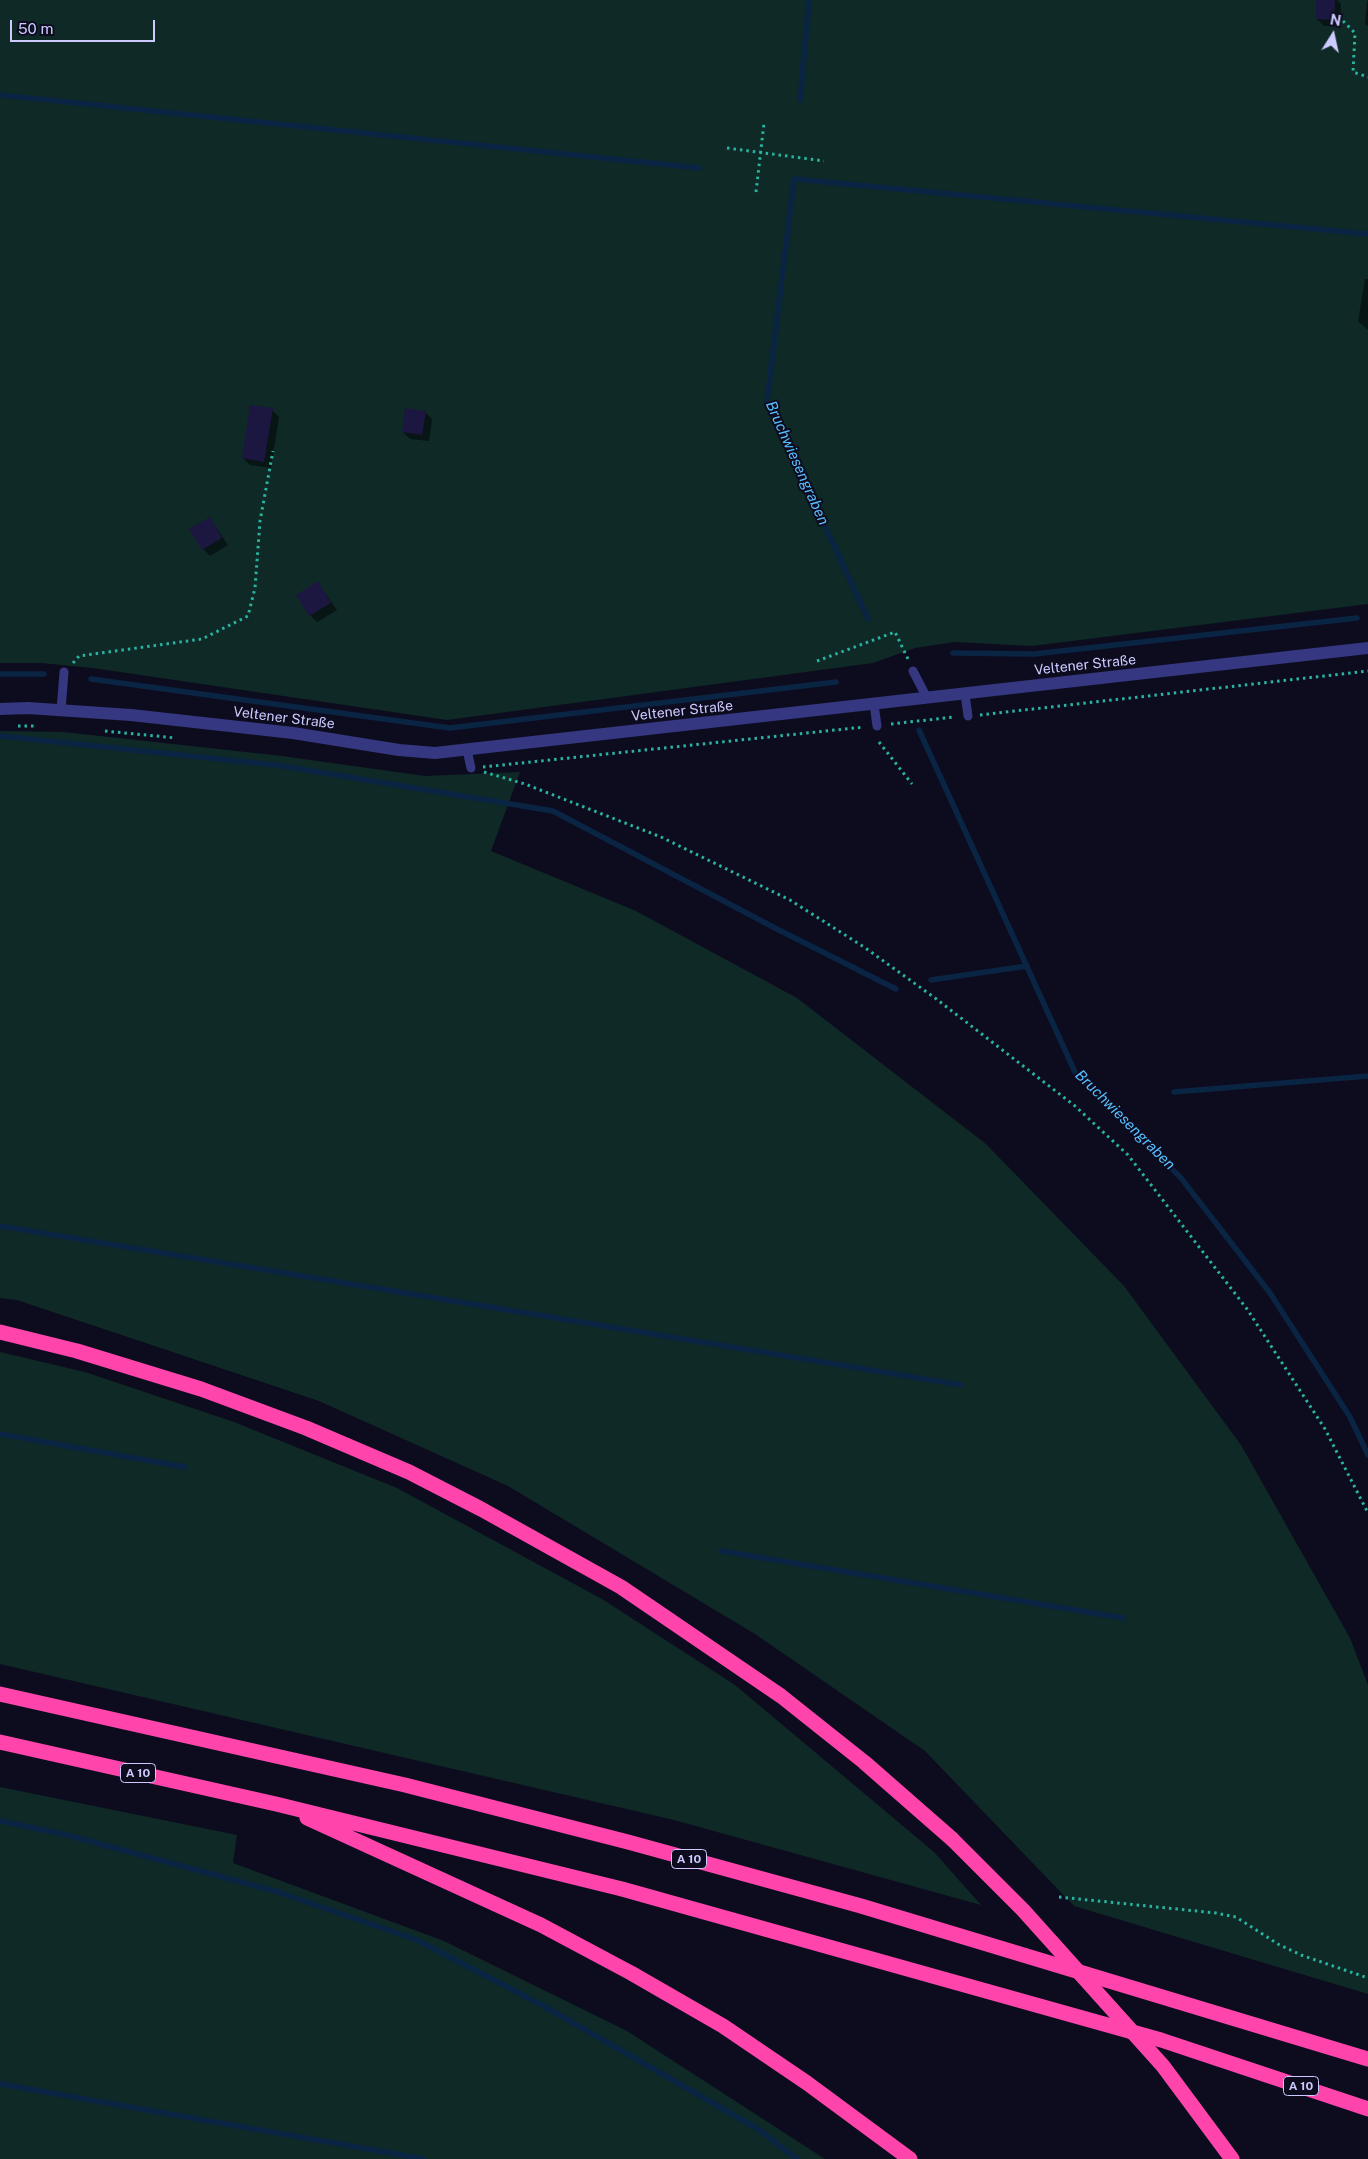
<!DOCTYPE html>
<html>
<head>
<meta charset="utf-8">
<style>
  body { margin:0 }
  #map { position:relative; width:1368px; height:2159px; overflow:hidden; background:#0d0c1f; font-family:"Public Sans",sans-serif }
  canvas { display:block }
  .north { position:absolute; left:1308px; top:10px; width:50px; height:50px; -webkit-text-stroke:4px #0d0c1f; paint-order:stroke; rotate:10deg; font-size:14px; font-weight:700; line-height:20px; text-align:center; color:#cccaff }
  .north::after { content:''; display:block; margin:auto; width:18px; height:22px; background:#cccaff; clip-path:polygon(50% 0,100% 100%,50% 72%,0 100%) }
  .scale { position:absolute; left:10px; top:20px; width:145px; height:22px; box-sizing:border-box; border:2px solid #cccaff; border-top:0; padding-left:6px; font-size:15px; line-height:18px; white-space:nowrap; color:#cccaff; -webkit-text-stroke:4px #0d0c1f; paint-order:stroke }
</style>
</head>
<body>
<div id="map">
<canvas width="1368" height="2159"></canvas>
<div class="north">N</div>
<div class="scale">50 m</div>
</div>
<script>
const ctx = document.querySelector('canvas').getContext('2d');
ctx.lineJoin = 'round';
function fill(path, color) { ctx.fillStyle = color; ctx.fill(path, 'evenodd'); }
const toPath = rows => new Path2D(rows.map(r => 'M' + r).join(''));
function stroke(path, color, width, dash) { ctx.strokeStyle = color; ctx.lineWidth = width; ctx.lineCap = dash ? 'butt' : 'round'; ctx.setLineDash(dash || []); ctx.stroke(path); }
function write(font, color, halo, rows, align = 'center') {
  ctx.font = font + ' "Public Sans",sans-serif'; ctx.lineWidth = 4; ctx.setLineDash([]); ctx.textBaseline = 'middle'; ctx.strokeStyle = halo; ctx.fillStyle = color; for (const [text, x, y, turn = 0] of rows) {
    ctx.save(); ctx.translate(x, y); ctx.rotate((+turn || 0) * Math.PI / 180); ctx.textAlign = isNaN(turn) ? turn : align; if (halo) ctx.strokeText(text, 0, 0); ctx.fillText(text, 0, 0); ctx.restore();
  }
}
const green = toPath([
  [0,0,1368,0,1368,604,1032,646,955,642,915,648,873,663,447,720,93,668,41,663,0,663],
  [0,731,64,732,282,756,425,776,520,772,491,851,636,911,797,998,986,1144,1124,1286,1241,1445,1350,1638,1368,1685,1368,1994,1074,1906,925,1751,755,1634,508,1486,319,1401,17,1300,0,1298],
  [0,1352,85,1372,234,1422,397,1488,602,1599,735,1685,934,1852,981,1905,674,1820,0,1664],
  [0,1787,237,1835,233,1863,444,1941,627,2031,825,2159,0,2159]
]);
const shadow = toPath([
  [1318,0,1337,0,1341,4,1340,26,1324,26,1317,19],
  [1367,1,1368,1,1368,26,1365,24],
  [1365,279,1368,279,1368,330,1358,321],
  [272,410,279,417,271,468,250,465,243,458],
  [425,412,432,419,429,441,410,439,403,432],
  [210,518,228,545,210,556,203,549],
  [318,583,337,610,317,622,310,615]
]);
const stream = toPath([
  [0,95,699,168],
  [800,100,809,0],
  [868,619,767,401,794,179,1368,234],
  [953,653,1034,654,1357,618],
  [0,674,44,674],
  [91,679,450,728,836,682],
  [919,730,1075,1072,1181,1178,1270,1293,1350,1417,1368,1455],
  [0,736,276,765,553,811,775,928,896,989],
  [931,980,1027,966],
  [1174,1092,1368,1076],
  [0,1226,961,1385],
  [0,1434,185,1467],
  [721,1551,1123,1618],
  [0,1821,67,1835,278,1892,417,1940,542,2005,758,2129,797,2159],
  [0,2084,424,2159]
]);
const building = toPath([
  [1316,0,1335,0,1334,20,1316,19],
  [250,405,273,408,264,462,242,458],
  [405,408,426,411,422,435,402,432],
  [210,517,222,538,202,550,189,529],
  [318,581,331,603,309,616,296,595]
]);
const path = toPath([
  [1343,21,1355,33,1353,72,1368,77],
  [727,148,824,161],
  [756,192,764,123],
  [817,661,895,632,908,659],
  [73,663,79,656,202,639,248,616,255,588,260,521,273,451],
  [980,715,1368,671],
  [891,724,954,717],
  [18,726,37,726],
  [105,731,176,738],
  [879,742,912,784],
  [483,767,864,727],
  [484,772,525,784,661,837,790,900,864,947,935,998,1075,1106,1128,1155,1247,1309,1325,1429,1368,1513],
  [1059,1897,1216,1913,1236,1917,1278,1944,1301,1955,1368,1978]
]);
const service = toPath([
  [913,671,927,698],
  [965,694,968,716],
  [874,704,877,726],
  [61,710,64,672],
  [467,750,471,768]
]);
const minor = toPath([
  [0,709,28,708,131,715,293,733,399,750,435,753,1368,648]
]);
const motorway = toPath([
  [0,1332,77,1351,201,1389,306,1428,409,1472,481,1509,621,1587,781,1696,864,1762,952,1839],
  [0,1694,405,1785,628,1842,861,1906,1368,2059],
  [0,1742,276,1804,622,1889,1161,2040,1368,2109],
  [307,1818,541,1925,631,1973,723,2026,807,2083,910,2159]
]);
const motorwayBridge = toPath([
  [952,1839,1023,1910,1163,2066,1232,2159]
]);
const shields = [
  [138,1773,35],
  [689,1859,35],
  [1301,2086,35]
];
const shieldNames = [
  ["A 10",138,1773],
  ["A 10",689,1859],
  ["A 10",1301,2086]
];
const streetNames = [
  ["Veltener Straße",1085,665,-6],
  ["Veltener Straße",682,711,-6],
  ["Veltener Straße",284,718,7]
];
const waterNames = [
  ["Bruchwiesengraben",797,463,66],
  ["Bruchwiesengraben",1125,1120,45]
];
fill(green, '#0e2926');
fill(shadow, '#0007');
stroke(stream, '#0a2444', 5.5);
fill(building, '#1c1741');
stroke(path, '#29b3a1', 3, [2.5, 4]);
stroke(service, '#353780', 9);
stroke(minor, '#353780', 12);
stroke(motorway, '#ff45ab', 15);
stroke(motorwayBridge, '#ff45ab', 15);
for (const [x, y, w] of shields) { const box = new Path2D(); box.roundRect(x - w / 2, y - 9.5, w, 19, 4); ctx.fillStyle = '#0d0c1f'; ctx.fill(box); stroke(box, '#cccaff', 1); }
write('bold 12px', '#cccaff', null, shieldNames);
write('14px', '#cccaff', '#0d0c1f', streetNames);
write('italic 15px', '#58bdff', '#0d0c1f', waterNames);
</script>
</body>
</html>
